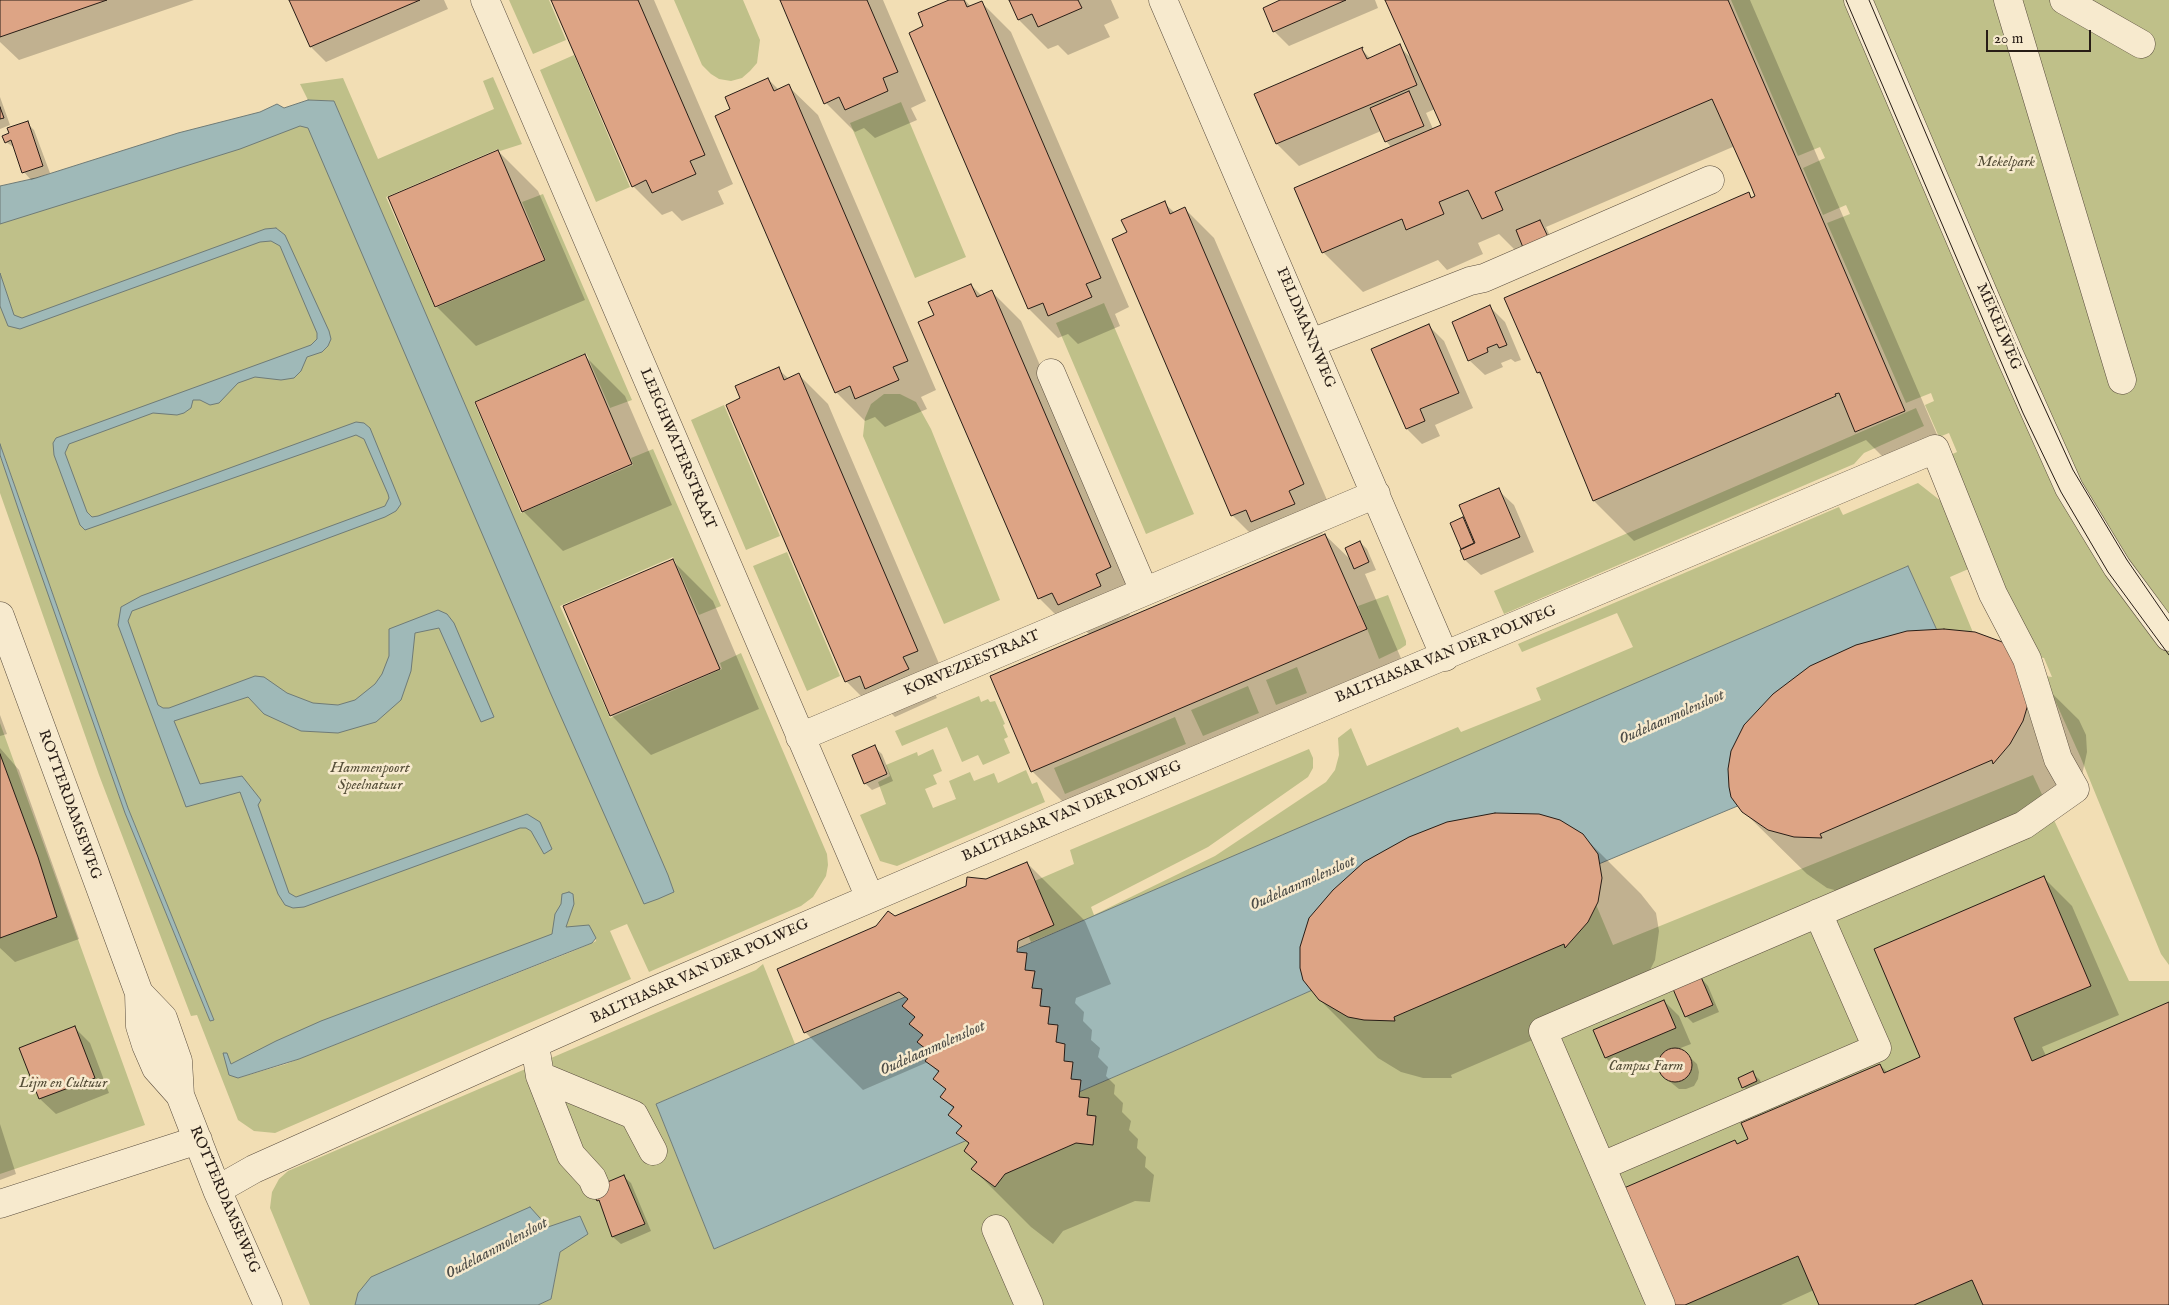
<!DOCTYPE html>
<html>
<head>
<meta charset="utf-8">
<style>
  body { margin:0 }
  #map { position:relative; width:2169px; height:1305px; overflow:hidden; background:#f2deb4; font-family:"IM FELL English",serif }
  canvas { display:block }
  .scale { position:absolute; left:1986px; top:30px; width:105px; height:22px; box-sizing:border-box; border:2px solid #281d16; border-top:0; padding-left:6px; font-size:15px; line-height:18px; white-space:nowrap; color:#281d16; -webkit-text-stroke:4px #f7eace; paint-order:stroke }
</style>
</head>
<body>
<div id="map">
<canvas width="2169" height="1305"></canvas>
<div class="scale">20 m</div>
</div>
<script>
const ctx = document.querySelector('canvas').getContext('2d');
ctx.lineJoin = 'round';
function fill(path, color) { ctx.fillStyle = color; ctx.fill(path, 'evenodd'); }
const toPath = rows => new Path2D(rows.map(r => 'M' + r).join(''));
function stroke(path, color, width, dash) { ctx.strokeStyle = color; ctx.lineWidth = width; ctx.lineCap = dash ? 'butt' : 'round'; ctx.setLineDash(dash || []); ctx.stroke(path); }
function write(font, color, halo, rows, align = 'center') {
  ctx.font = font + ' "IM FELL English",serif'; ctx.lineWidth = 5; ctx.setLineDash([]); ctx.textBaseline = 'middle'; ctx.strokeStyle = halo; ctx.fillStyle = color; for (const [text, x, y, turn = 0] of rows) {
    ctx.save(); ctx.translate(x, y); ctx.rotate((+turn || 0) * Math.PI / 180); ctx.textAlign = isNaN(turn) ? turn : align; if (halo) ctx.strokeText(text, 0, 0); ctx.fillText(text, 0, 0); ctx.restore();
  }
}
const green = toPath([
  [509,0,549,0,566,40,533,54],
  [674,0,743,0,760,40,757,63,750,71,742,78,731,81,719,79,711,74,702,65],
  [1731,0,2169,0,2169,965,2161,954,2080,756,2044,676,2052,677,2044,658,2033,656,1948,456,1957,452,1949,433,1939,437,1925,405,1934,401,1931,393,1906,403,1827,223,1850,214,1846,205,1823,215,1803,168,1825,158,1820,147,1798,156],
  [574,55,630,187,596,202,540,70],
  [493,77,522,144,500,151,498,149,386,197,435,308,546,260,522,202,543,194,632,400,610,408,586,353,474,402,521,513,633,465,631,458,653,449,721,606,699,615,673,557,560,606,610,718,722,669,720,663,741,653,827,854,828,865,826,876,813,897,801,906,649,972,627,924,610,931,631,979,275,1133,254,1131,238,1120,197,1015,191,1016,99,775,0,493,0,455,125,813,210,1021,214,1020,128,808,0,444,0,205,320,111,674,891,334,101,308,100,300,84,343,78,378,159,494,109,483,81],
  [595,936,596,941,592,943,571,952,286,1064,238,1078,225,1052,231,1064],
  [901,102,966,257,915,278,850,123],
  [1104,303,1194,514,1146,534,1056,323],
  [884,394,900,394,916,402,931,429,1000,600,944,624,863,436,865,418,871,404],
  [724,405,780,536,746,550,691,420],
  [1916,408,1924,426,1864,453,1854,464,1504,614,1494,591],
  [1918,483,1946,505,1973,567,1950,577,2001,700,1972,708,1908,566,1413,780,1094,916,1031,942,1009,892,1074,864,1070,850,1309,749,1313,758,1313,768,1308,777,1208,847,1091,907,1094,915,1215,856,1326,782,1335,770,1339,755,1338,738,1351,728,1367,766,1458,727,1461,732,1541,700,1536,688,1633,647,1617,613,1522,652,1518,644,1839,507,1843,515],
  [787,552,840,676,807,691,753,566],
  [1388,595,1406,641,1406,645,1400,649,1379,659,1358,606],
  [1297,667,1307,693,1276,705,1266,680],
  [1248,686,1259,713,1203,736,1191,710],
  [979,696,981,702,988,699,990,702,995,701,1005,724,1003,725,1008,737,1004,739,1010,753,983,765,978,755,962,762,947,727,902,746,895,731],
  [1175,717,1186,744,1065,794,1054,768],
  [0,723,145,1125,0,1174],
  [933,749,942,771,933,775,937,784,925,789,933,808,956,799,949,781,970,772,974,781,994,773,998,783,1026,770,1032,784,1037,782,1045,802,897,866,880,861,860,815,886,804,878,782,890,776,886,765,917,752,918,756],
  [2033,775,2129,981,2169,981,2169,1305,538,1305,551,1299,560,1252,358,1293,355,1305,310,1305,270,1208,272,1192,279,1179,288,1171,756,970,763,964,795,1044,656,1104,714,1249,1172,1052,1582,871,1613,945]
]);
const water = toPath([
  [308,100,334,101,668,875,674,892,658,899,644,904,550,692,308,128,300,126,240,149,0,224,0,186,36,178,178,133,260,112,277,104,284,108,308,100],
  [276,228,285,235,329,331,331,339,328,346,322,352,307,357,301,371,294,378,281,380,255,377,238,383,219,403,210,405,200,400,193,400,191,408,184,413,177,415,153,413,69,444,65,453,87,512,92,517,98,516,356,422,364,423,370,428,401,504,396,511,385,517,132,611,128,621,158,705,163,708,169,708,255,676,264,677,287,693,313,703,338,705,355,700,375,684,382,674,389,656,389,629,438,610,447,614,454,623,494,717,481,722,439,628,415,633,411,671,401,700,376,722,338,733,301,731,264,714,248,697,174,721,200,784,242,776,261,800,258,805,289,893,296,897,527,814,540,822,552,849,544,854,531,831,526,828,520,828,304,907,293,908,285,905,278,894,240,792,186,807,118,625,121,607,141,596,385,506,389,498,388,494,364,439,356,435,85,530,80,525,54,455,53,443,56,438,311,345,317,339,317,333,280,246,271,241,260,242,20,329,8,326,0,306,0,273,14,315,22,318,265,229,276,228],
  [0,444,128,808,214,1020,210,1021,125,813,24,526,0,455,0,444],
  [1908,566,1972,708,1582,871,1172,1052,714,1249,656,1104,1908,566],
  [569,892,573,894,574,904,566,927,589,925,596,938,592,943,299,1059,238,1078,229,1075,223,1053,227,1053,231,1064,276,1041,321,1021,552,934,555,914,561,904,562,894,569,892],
  [530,1207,548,1227,580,1216,588,1234,560,1252,551,1299,538,1305,355,1305,358,1293,371,1277,530,1207]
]);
const shadow = toPath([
  [0,0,194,0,19,60,0,42],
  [291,0,444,0,448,9,326,62,311,47],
  [552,0,654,0,733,184,718,191,724,204,682,221,672,211,662,215,633,186],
  [781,0,883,0,926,101,911,108,917,120,875,138,864,128,855,132,826,103],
  [952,0,965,0,971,7,982,3,1011,32,1129,307,1115,314,1120,326,1078,344,1068,334,1058,338,1029,309,910,33,925,26],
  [1010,0,1111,0,1119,18,1104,25,1110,37,1068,55,1058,45,1048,49,1019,20],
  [1283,0,1375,0,1378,8,1289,46,1274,31],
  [1386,0,1750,0,1944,451,1897,471,1866,440,1634,541,1594,501,1544,378,1538,373,1748,194,1753,198,1756,197,1735,146,1546,227,1555,247,1523,258,1499,234,1478,243,1483,254,1447,270,1438,260,1363,292,1323,252,1391,147,1386,141,1381,131,1299,166,1277,144,1256,94,1361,49,1371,59,1399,46,1410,57],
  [1435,109,1442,125,1433,129,1426,113],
  [768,79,779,90,788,86,818,115,936,390,921,397,927,409,885,427,875,417,865,421,836,392,732,110],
  [0,97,10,125,0,129],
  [27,123,34,130,50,173,31,180,24,172,15,148,6,142],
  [498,151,538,191,585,300,476,346,436,306],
  [1164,203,1175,213,1185,209,1214,238,1333,514,1317,520,1323,533,1281,551,1271,540,1261,544,1232,515,1128,233],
  [971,285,982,296,992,292,1021,321,1139,597,1124,603,1130,615,1118,621,1119,623,1325,535,1353,562,1360,542,1367,549,1376,570,1365,574,1406,670,1073,812,1032,771,992,677,1090,635,1078,623,1068,627,1039,598,935,316],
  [1490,307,1505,322,1521,360,1515,362,1511,359,1501,363,1503,367,1485,375,1469,360],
  [1429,326,1444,341,1473,408,1435,425,1440,436,1422,444,1407,429,1373,349],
  [585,356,625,396,672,505,563,551,523,511],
  [778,369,789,379,799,375,828,404,946,680,931,686,937,698,895,717,884,706,875,710,846,681,742,399],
  [1498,490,1514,505,1534,552,1481,575,1465,560,1462,551,1464,550,1463,519,1468,524],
  [673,561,713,601,759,709,651,755,611,715],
  [1965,631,1986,636,2001,643,2079,720,2086,735,2087,752,2081,780,2067,802,1853,895,1827,888,1807,874,1748,816],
  [0,715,7,734,0,736],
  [874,747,882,754,893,781,872,790,865,783],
  [0,748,19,770,79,939,15,962,0,948],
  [1582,835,1641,894,1656,913,1659,931,1655,960,1645,980,1621,1002,1451,1075,1452,1078,1423,1078,1401,1072,1378,1058,1320,1000],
  [1027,863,1085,921,1111,984,1076,998,1075,1003,1084,1012,1083,1021,1092,1030,1091,1040,1100,1048,1098,1057,1108,1067,1106,1076,1115,1085,1114,1094,1123,1103,1122,1112,1131,1121,1129,1130,1138,1139,1137,1148,1146,1157,1145,1167,1154,1175,1150,1202,1135,1201,1063,1231,1053,1244,1031,1227,973,1169,977,1163,965,1151,970,1145,958,1133,962,1127,950,1115,954,1109,942,1097,947,1091,934,1079,939,1073,928,1062,863,1090,805,1032,877,927,895,918],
  [1016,947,1019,947,1017,958],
  [2043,877,2072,906,2119,1015,2042,1047,2046,1056,2169,1004,2169,1305,1821,1305,1814,1290,1781,1305,1676,1305,1735,1141,1738,1144,1749,1140,1880,1065,1888,1073,1922,1058],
  [1701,978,1708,986,1719,1012,1693,1023,1686,1016],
  [1664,1001,1679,1016,1691,1044,1678,1049,1683,1051,1697,1064,1699,1072,1698,1079,1694,1086,1686,1089,1679,1089,1664,1077,1660,1070,1659,1062,1661,1056,1621,1073,1606,1058],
  [75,1028,90,1043,109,1093,56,1114,40,1099,21,1049],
  [1752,1073,1760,1080,1763,1089,1751,1094,1744,1087],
  [0,1124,16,1174,0,1180],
  [623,1176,631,1183,651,1231,621,1244,613,1237,602,1204,598,1200]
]);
const building = toPath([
  [0,0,107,0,0,37,0,0],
  [289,0,420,0,310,47,289,0],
  [551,0,638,0,705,155,690,161,696,174,652,193,646,180,632,187,551,0],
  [780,0,867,0,898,72,883,78,888,91,845,110,839,97,824,104,780,0],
  [949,0,964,0,967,7,982,1,1101,278,1086,284,1092,297,1048,316,1043,303,1028,309,909,33,923,26,918,13,949,0],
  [1009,0,1078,0,1082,8,1038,27,1032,14,1018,20,1009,0],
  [1280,0,1346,0,1273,32,1263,8,1280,0],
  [1385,0,1728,0,1905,411,1855,432,1839,393,1835,394,1836,396,1593,501,1540,372,1537,373,1504,298,1749,192,1751,198,1755,196,1751,186,1712,99,1495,192,1503,210,1482,219,1468,190,1439,202,1444,214,1406,230,1402,219,1322,253,1294,188,1441,125,1385,0],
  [1400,44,1417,85,1276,144,1254,94,1363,47,1362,49,1367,59,1400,44],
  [768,78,774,91,789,84,908,361,893,367,899,380,855,399,850,386,835,393,715,116,730,109,725,97,768,78],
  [1409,91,1424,126,1385,142,1370,108,1409,91],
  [0,107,4,118,0,119,0,107],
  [28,121,43,166,22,173,11,140,5,143,2,136,9,133,7,128,28,121],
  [498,150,545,260,435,307,388,197,498,150],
  [1165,201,1170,214,1185,207,1304,484,1289,491,1295,504,1251,522,1246,510,1231,516,1112,239,1127,232,1121,220,1165,201],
  [1540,220,1549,239,1524,250,1516,230,1540,220],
  [971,284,977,297,992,290,1111,567,1096,574,1101,586,1058,605,1052,593,1038,599,918,322,934,315,928,302,971,284],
  [1490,305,1507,345,1499,348,1497,344,1487,348,1488,352,1468,361,1452,322,1490,305],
  [1429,324,1459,393,1420,409,1425,421,1406,429,1371,349,1429,324],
  [585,354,632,464,522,512,475,402,585,354],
  [779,367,784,380,799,373,918,651,903,657,909,669,865,689,860,676,845,682,726,405,740,398,735,386,779,367],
  [1499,488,1520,537,1464,560,1460,550,1475,543,1459,505,1499,488],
  [1463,517,1474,543,1461,549,1450,523,1463,517],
  [1325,534,1367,629,1031,772,990,676,1325,534],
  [1360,541,1369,562,1354,569,1345,548,1360,541],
  [673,559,720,669,610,716,563,606,673,559],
  [1944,629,1975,632,2005,643,2030,686,2029,701,2023,721,2010,744,1993,764,1992,760,1820,834,1822,838,1794,837,1768,830,1742,812,1731,797,1729,787,1728,769,1731,751,1744,725,1773,694,1810,666,1856,645,1907,631,1944,629],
  [875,745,887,774,864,784,852,755,875,745],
  [0,754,38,857,57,917,0,938,0,754],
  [1495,813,1539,814,1560,820,1583,834,1598,854,1602,878,1598,902,1588,922,1565,948,1564,944,1394,1017,1395,1021,1364,1020,1348,1017,1319,1000,1303,980,1300,968,1300,947,1309,918,1333,890,1364,862,1409,837,1447,822,1495,813],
  [1027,862,1054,925,1018,941,1017,952,1027,953,1025,970,1035,971,1032,988,1042,989,1040,1006,1050,1007,1048,1024,1058,1025,1056,1042,1065,1044,1064,1061,1073,1062,1071,1079,1081,1080,1079,1097,1089,1098,1087,1115,1096,1116,1093,1145,1076,1143,1005,1174,995,1187,971,1169,977,1162,964,1151,969,1143,956,1133,962,1126,948,1115,954,1107,940,1097,946,1089,933,1079,939,1071,925,1061,931,1053,917,1042,923,1035,909,1024,915,1017,902,1006,908,999,899,992,804,1033,777,969,876,926,888,911,895,916,966,886,967,877,986,879,1027,862],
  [2044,876,2091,986,2014,1018,2032,1061,2169,1002,2169,1305,1983,1305,1972,1280,1914,1305,1819,1305,1798,1256,1685,1305,1675,1305,1624,1188,1735,1140,1737,1144,1748,1139,1741,1123,1880,1064,1884,1073,1920,1057,1874,949,2044,876],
  [1701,977,1713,1005,1685,1017,1673,989,1701,977],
  [1664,1000,1676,1028,1605,1058,1593,1030,1664,1000],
  [75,1026,95,1078,39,1099,19,1048,75,1026],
  '1658 1065a17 17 0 1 1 34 0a17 17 0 1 1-34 0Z',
  [1753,1071,1757,1081,1742,1088,1738,1078,1753,1071],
  [624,1175,645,1224,612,1237,599,1200,597,1201,591,1189,624,1175]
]);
const minor = toPath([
  [485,0,870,898],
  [1163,0,1445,657],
  [1858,0,2010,356,2069,488,2117,567,2169,637],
  [2008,0,2122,380],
  [2064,0,2141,44],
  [1311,343,1470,281,1484,278,1710,180],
  [1051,373,1144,591],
  [0,616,139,993,140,1026,146,1045,156,1068,180,1095],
  [800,737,1376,494],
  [139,993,163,1018,178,1061,180,1095,217,1190,268,1305],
  [535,1045,540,1076,571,1155,592,1178,595,1185],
  [540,1076,634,1115,653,1151],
  [1602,1166,1877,1048,1818,913],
  [217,1190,254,1169,646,994,1061,817,1935,449,1993,594,2027,659,2058,759,2075,789,2024,825,1543,1031,1661,1305],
  [0,1204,198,1140],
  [996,1229,1029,1305]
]);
const tram = toPath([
  [1846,0,2023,413,2061,492,2108,572,2169,655],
  [1869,0,2019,352,2073,470,2127,560,2169,621]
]);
const parkNames = [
  ["Mekelpark",2006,163],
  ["Hammenpoort",370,769],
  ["Speelnatuur",370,786],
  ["Campus Farm",1646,1067],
  ["Lijm en Cultuur",63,1084]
];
const streetNames = [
  ["MEKELWEG",1998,327,67],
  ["FELDMANNWEG",1305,328,67],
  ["LEEGHWATERSTRAAT",677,449,67],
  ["BALTHASAR VAN DER POLWEG",1446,655,-22],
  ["KORVEZEESTRAAT",972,664,-23],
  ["ROTTERDAMSEWEG",69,805,70],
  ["BALTHASAR VAN DER POLWEG",1072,812,-23],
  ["BALTHASAR VAN DER POLWEG",700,972,-24],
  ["ROTTERDAMSEWEG",224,1200,67]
];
const waterNames = [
  ["Oudelaanmolensloot",1672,718,-24],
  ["Oudelaanmolensloot",1303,884,-24],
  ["Oudelaanmolensloot",933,1049,-24],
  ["Oudelaanmolensloot",497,1249,-28]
];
fill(green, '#bfc089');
fill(water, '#9fb9b8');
stroke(water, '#6f7b77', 1);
fill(shadow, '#0003');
fill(building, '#dda485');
stroke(building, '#281d16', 1);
stroke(minor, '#5a4d3e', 29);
stroke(minor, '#f7eace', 28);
stroke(tram, '#281d16', 1);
write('italic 15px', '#554e38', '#f7eace', parkNames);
write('15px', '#281d16', '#f7eace', streetNames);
write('italic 16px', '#4c4c47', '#f7eace', waterNames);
</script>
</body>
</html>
